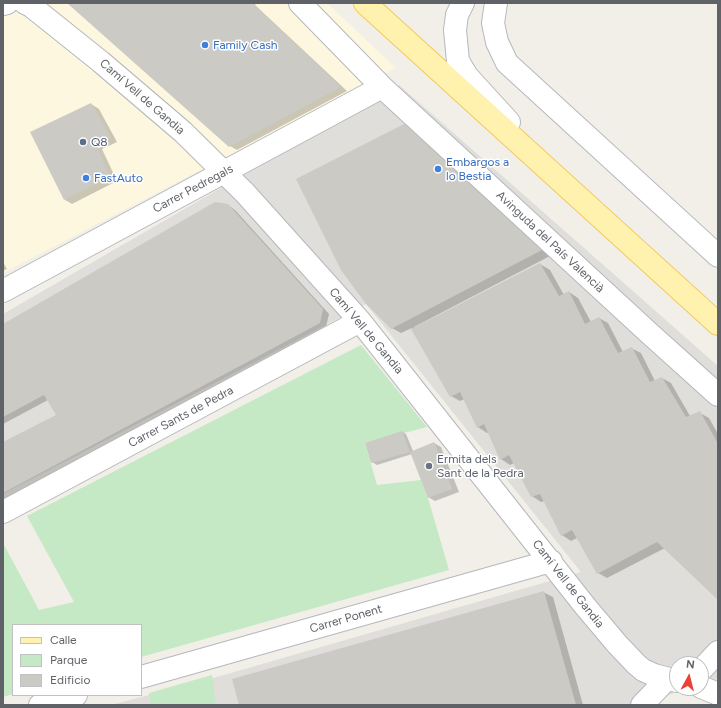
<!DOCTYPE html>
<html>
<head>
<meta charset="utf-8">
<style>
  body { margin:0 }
  #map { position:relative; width:721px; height:708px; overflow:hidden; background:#f1efe8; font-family:Figtree,sans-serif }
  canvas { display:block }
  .frame { position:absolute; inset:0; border:4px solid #5f6368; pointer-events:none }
  .legend { position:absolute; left:12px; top:624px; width:130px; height:72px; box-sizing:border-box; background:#fff; border:1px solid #bfc1c3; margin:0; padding:5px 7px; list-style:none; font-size:12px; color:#5f6368 }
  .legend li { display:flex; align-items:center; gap:8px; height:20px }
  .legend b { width:20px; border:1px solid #bfc1c3 }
  .north { position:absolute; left:669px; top:656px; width:40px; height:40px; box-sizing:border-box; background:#fff; border:1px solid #bfc1c3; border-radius:50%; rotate:7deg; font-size:11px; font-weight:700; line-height:16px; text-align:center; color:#5f6368 }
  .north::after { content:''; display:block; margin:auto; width:14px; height:18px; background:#ea4335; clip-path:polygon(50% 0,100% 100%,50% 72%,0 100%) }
</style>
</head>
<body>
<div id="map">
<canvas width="721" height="708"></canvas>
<div class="frame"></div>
<ul class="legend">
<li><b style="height:5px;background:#fff2af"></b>Calle</li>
<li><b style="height:11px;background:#c5e8c5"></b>Parque</li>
<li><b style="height:11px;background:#cccac5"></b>Edificio</li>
</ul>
<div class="north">N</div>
</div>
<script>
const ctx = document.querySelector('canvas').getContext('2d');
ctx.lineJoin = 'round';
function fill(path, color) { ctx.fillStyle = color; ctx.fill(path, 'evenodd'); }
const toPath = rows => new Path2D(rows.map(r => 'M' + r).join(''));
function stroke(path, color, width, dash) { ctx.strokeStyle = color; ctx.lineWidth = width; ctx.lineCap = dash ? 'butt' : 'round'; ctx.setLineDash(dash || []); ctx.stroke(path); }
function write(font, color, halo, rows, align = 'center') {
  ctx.font = font + ' Figtree,sans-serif'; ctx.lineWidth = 3; ctx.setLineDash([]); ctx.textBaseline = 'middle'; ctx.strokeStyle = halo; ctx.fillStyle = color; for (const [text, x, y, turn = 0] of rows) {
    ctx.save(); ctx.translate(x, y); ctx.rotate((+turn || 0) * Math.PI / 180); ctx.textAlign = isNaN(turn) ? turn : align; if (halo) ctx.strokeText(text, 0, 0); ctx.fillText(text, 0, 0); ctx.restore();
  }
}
const commercial = toPath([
  [3,3,327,3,396,68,3,273]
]);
const industrial = toPath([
  [399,85,718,366,718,679,701,684,701,664,677,664,677,688,690,688,637,705,111,705,217,677,581,572,366,304,3,494,3,314]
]);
const green = toPath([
  [361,345,427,427,365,443,377,485,421,480,428,498,449,570,141,657,141,625,13,625,13,694,3,697,3,543,39,610,74,602,27,516],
  [212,675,216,705,151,705,149,693]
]);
const shadow = toPath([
  [68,3,257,3,255,5,347,91,237,150,230,146],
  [91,104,99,109,117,142,102,149,117,181,72,204,65,200],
  [408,123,550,256,414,327,415,328,540,264,550,270,564,295,569,292,578,298,591,322,599,318,608,323,623,352,631,348,641,353,655,381,662,378,671,383,690,416,700,413,709,418,718,434,718,599,665,548,607,578,598,573,577,538,571,541,562,535,545,501,541,502,532,496,514,463,510,465,501,459,489,432,487,433,478,427,465,399,460,401,451,396,412,328,401,333,392,328],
  [228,205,235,210,329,314,326,327,3,501,3,443,57,415,48,400,3,424,3,325],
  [3,262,7,269,3,271],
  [402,432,406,434,413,451,434,443,441,447,459,492,435,501,428,497,412,454,377,465,372,462],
  [543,592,553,597,583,705,240,705]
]);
const building = toPath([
  [67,3,252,3,341,87,229,147],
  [91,103,111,138,96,145,110,177,64,200,30,132],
  [408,122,542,250,391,329,366,304,341,270,296,179],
  [215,202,228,204,323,309,320,323,3,493,3,442,56,415,44,395,3,417,3,324],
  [540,263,559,296,569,291,585,324,599,317,618,353,632,347,650,382,662,377,686,417,700,411,718,444,718,600,657,542,597,574,572,530,561,536,540,494,531,497,509,455,500,460,484,424,477,428,460,392,450,397,411,329],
  [402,431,410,452,371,463,365,443],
  [434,442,452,489,428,498,410,452],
  [544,591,576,705,239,705,232,679]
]);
const minor = toPath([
  [25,3,31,6,101,62,183,132,245,193,360,321,585,606,617,644,636,664,643,670,654,675,677,681],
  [300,3,382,87,649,333,718,395],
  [463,3,457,15,455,30,458,61,467,76,509,122],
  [496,3,493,23,497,42,507,63,718,256],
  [3,4,7,3],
  [3,291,382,87],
  [3,512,360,321],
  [701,670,718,652],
  [141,677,551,561],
  [701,687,718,694],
  [40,705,76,695],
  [642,705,667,679]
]);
const major = toPath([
  [365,3,718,324]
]);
const markers = [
  [205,45,4,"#3f7fe0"],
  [83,142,4,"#5c6f8a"],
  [438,169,4,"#3f7fe0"],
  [86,178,4,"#3f7fe0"],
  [429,466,4,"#6b7280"]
];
const shopNames = [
  ["Family Cash",213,45],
  ["Embargos a",446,162],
  ["lo Bestia",446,176],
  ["FastAuto",94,178]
];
const streetNames = [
  ["Camí Vell de Gandia",142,97,41],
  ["Carrer Pedregals",193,189,-28],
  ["Avinguda del País Valencià",550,242,43],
  ["Camí Vell de Gandia",366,331,50],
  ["Carrer Sants de Pedra",181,417,-28],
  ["Camí Vell de Gandia",568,584,52],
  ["Carrer Ponent",346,619,-16]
];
const serviceNames = [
  ["Q8",91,142]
];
const worshipNames = [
  ["Ermita dels",437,459],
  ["Sant de la Pedra",437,473]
];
fill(commercial, '#fef7e0');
fill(industrial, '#e0deda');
fill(green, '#c5e8c5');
fill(shadow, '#0003');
fill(building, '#cccac5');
stroke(minor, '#b5b8bc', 24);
stroke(major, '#f2c960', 24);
stroke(minor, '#fff', 22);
stroke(major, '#fff2af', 22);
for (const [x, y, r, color] of markers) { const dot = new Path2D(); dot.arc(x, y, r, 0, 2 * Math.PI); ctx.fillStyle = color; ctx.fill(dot); stroke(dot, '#fff', 1.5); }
write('12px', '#366cbe', '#fff', shopNames, 'left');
write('12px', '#5f6368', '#fff', streetNames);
write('12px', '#4e5e75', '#fff', serviceNames, 'left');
write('12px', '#5b616d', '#fff', worshipNames, 'left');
</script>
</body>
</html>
